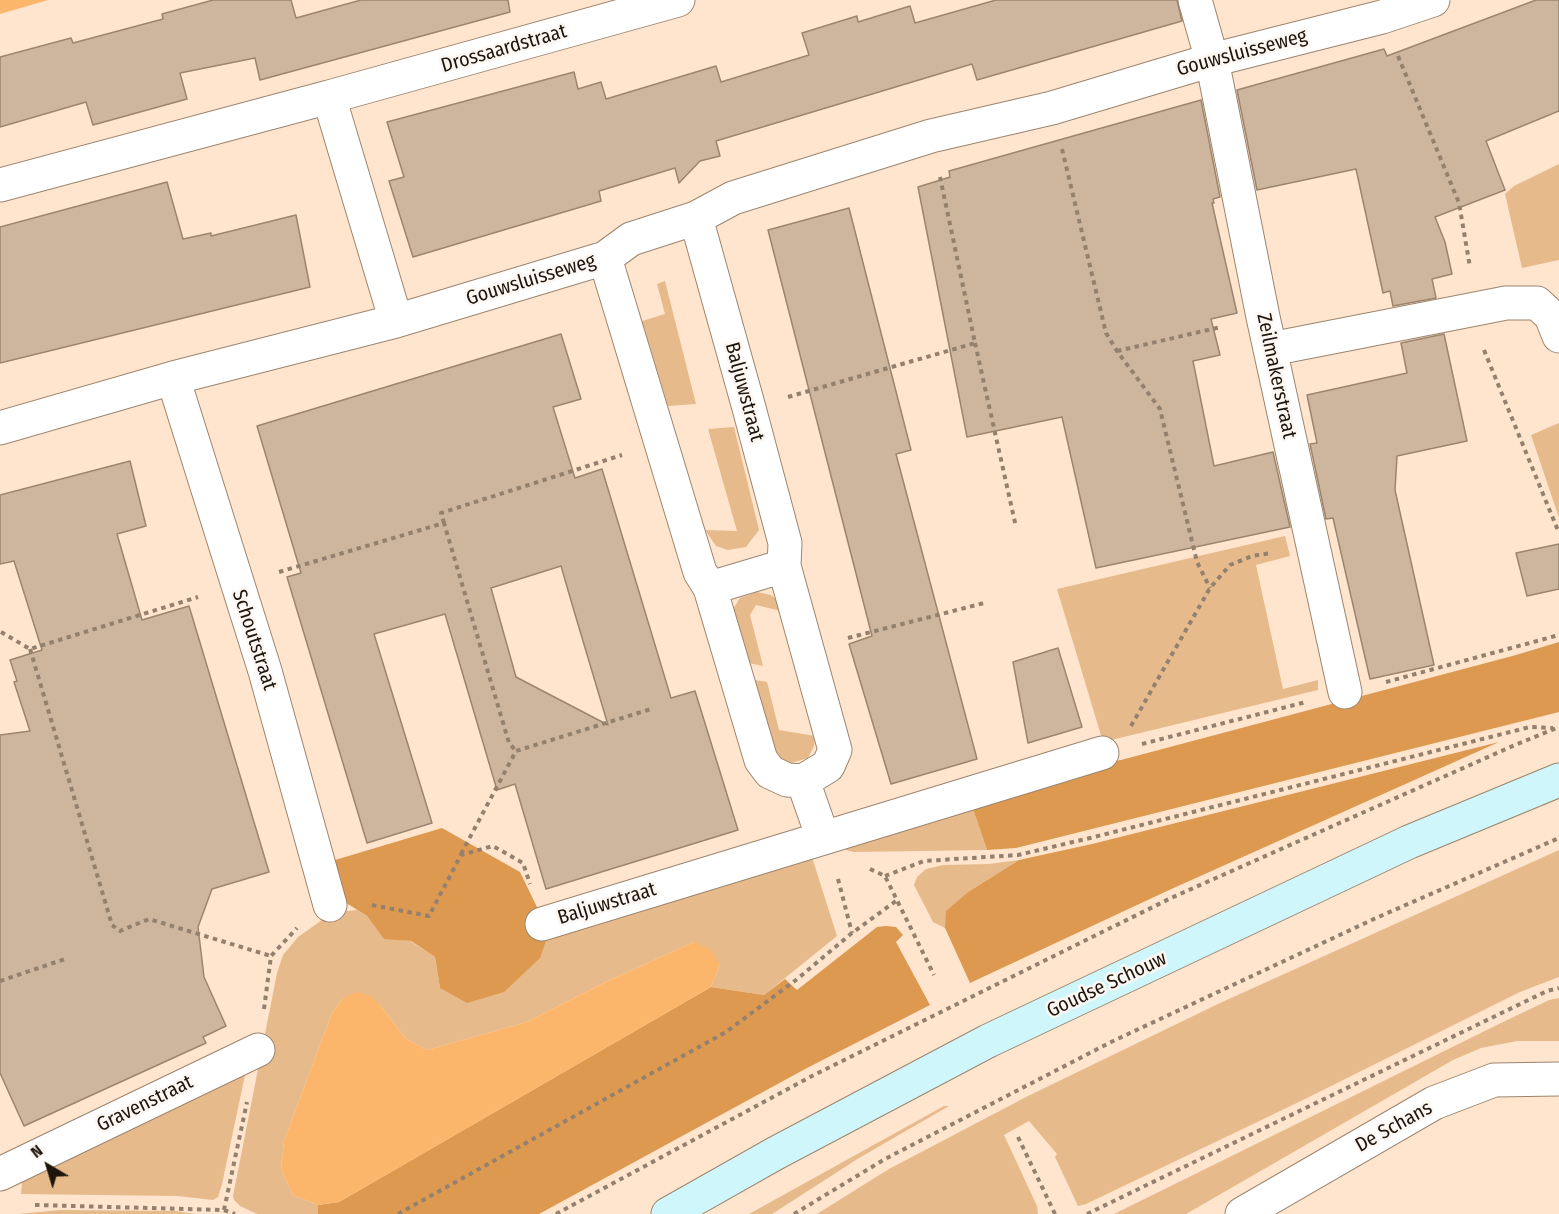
<!DOCTYPE html>
<html>
<head>
<meta charset="utf-8">
<style>
  body { margin:0 }
  #map { position:relative; width:1559px; height:1214px; overflow:hidden; background:#ffe5cd; font-family:"Fira Sans Condensed",sans-serif }
  canvas { display:block }
  .north { position:absolute; left:18px; top:1136px; width:60px; height:60px; -webkit-text-stroke:4px #fcf7f2; paint-order:stroke; rotate:322deg; font-size:16px; font-weight:700; line-height:24px; text-align:center; color:#1e150c }
  .north::after { content:''; display:block; margin:auto; width:21px; height:27px; background:#1e150c; clip-path:polygon(50% 0,100% 100%,50% 72%,0 100%) }
</style>
</head>
<body>
<div id="map">
<canvas width="1559" height="1214"></canvas>
<div class="north">N</div>
</div>
<script>
const ctx = document.querySelector('canvas').getContext('2d');
ctx.lineJoin = 'round';
function fill(path, color) { ctx.fillStyle = color; ctx.fill(path, 'evenodd'); }
const toPath = rows => new Path2D(rows.map(r => 'M' + r).join(''));
function stroke(path, color, width, dash) { ctx.strokeStyle = color; ctx.lineWidth = width; ctx.lineCap = dash ? 'butt' : 'round'; ctx.setLineDash(dash || []); ctx.stroke(path); }
function write(font, color, halo, rows, align = 'center') {
  ctx.font = font + ' "Fira Sans Condensed",sans-serif'; ctx.lineWidth = 5; ctx.setLineDash([]); ctx.textBaseline = 'middle'; ctx.strokeStyle = halo; ctx.fillStyle = color; for (const [text, x, y, turn = 0] of rows) {
    ctx.save(); ctx.translate(x, y); ctx.rotate((+turn || 0) * Math.PI / 180); ctx.textAlign = isNaN(turn) ? turn : align; if (halo) ctx.strokeText(text, 0, 0); ctx.fillText(text, 0, 0); ctx.restore();
  }
}
const green = toPath([
  [1559,164,1559,260,1522,268,1505,194,1514,186],
  [665,281,696,404,668,406,642,321,665,314,657,284],
  [1559,423,1559,518,1531,435],
  [734,427,759,530,746,547,728,550,716,546,705,530,737,531,708,429],
  [1285,536,1290,556,1256,565,1283,689,1318,680,1318,690,1103,742,1057,589],
  [757,592,771,595,780,602,781,611,756,605,750,615,763,666,744,662,732,618,733,609,740,598],
  [749,679,767,682,779,730,815,736,814,746,808,758,791,763,780,760,771,751],
  [971,803,987,850,854,852,842,849],
  [1559,850,1559,977,1520,992,1301,1101,1086,1204,1078,1206,1055,1157,1057,1154,1029,1121,1004,1135,1037,1206,1038,1214,817,1214,889,1169,1028,1096,1220,1003],
  [810,851,837,936,764,995,711,987,720,964,694,942,608,981,527,1022,427,1050,406,1039,380,1005,343,998,332,1013,284,1141,281,1169,293,1195,318,1205,318,1214,257,1214,240,1206,234,1200,233,1196,277,973,283,955,298,937,322,920,339,912,357,910,367,916,384,938,410,941,435,957,440,988,549,932],
  [1019,860,968,892,947,911,945,928,933,922,914,885,917,877,926,869,943,865,989,864],
  [1559,998,1559,1041,1517,1041,1481,1048,1453,1060,1186,1214,1114,1214,1499,1024,1549,1000],
  [241,1068,245,1075,222,1184,218,1197,213,1200,178,1196,21,1194,23,1171],
  [944,1106,949,1106,859,1158,772,1214,749,1214],
  [60,1210,176,1211,195,1214,18,1214]
]);
const forest = toPath([
  [1559,642,1559,712,1016,848,987,850,971,803,1105,762,1121,760,1516,655],
  [1499,742,1167,891,970,983,945,928,946,911,968,892,1019,860,1092,844],
  [442,828,520,872,549,932,540,958,504,992,467,1003,440,988,435,957,411,941,384,939,367,916,335,896,325,863],
  [886,926,896,927,903,935,896,942,930,1005,807,1068,539,1214,318,1214,318,1205,339,1202,711,987,764,995,785,979,797,990,877,927]
]);
const water = toPath([
  [0,0,48,0,0,14],
  [694,942,710,949,720,964,711,987,339,1202,318,1205,293,1195,281,1169,284,1141,332,1013,343,998,357,992,370,996,380,1005,406,1039,427,1050,527,1022,608,981]
]);
const building = toPath([
  [213,0,291,0,296,18,361,0,508,0,510,12,260,80,255,58,180,73,187,99,93,125,86,102,0,127,0,57,71,38,73,43,163,19,162,14,213,0],
  [996,0,1177,0,1182,21,977,80,972,64,716,141,720,156,700,161,679,183,675,168,599,191,601,201,413,257,389,181,404,177,387,122,574,72,578,89,601,82,606,99,716,66,721,82,809,55,802,33,857,16,858,22,910,6,915,23,996,0],
  [1536,0,1559,0,1559,111,1486,141,1505,190,1435,217,1445,242,1452,274,1432,279,1436,298,1393,306,1390,291,1383,293,1356,169,1257,190,1237,90,1384,49,1387,56,1536,0],
  [1201,100,1220,197,1213,199,1214,203,1212,203,1237,313,1211,319,1220,355,1193,361,1214,466,1273,452,1290,527,1096,568,1062,417,967,437,918,187,950,177,949,171,1201,100],
  [167,182,183,239,211,233,211,236,296,215,310,287,0,363,0,227,167,182],
  [849,208,911,450,896,454,977,759,891,784,849,644,872,636,768,230,849,208],
  [561,334,581,399,553,407,575,478,602,469,671,698,695,691,738,830,546,889,515,784,497,790,445,614,374,634,432,823,367,843,287,577,301,573,257,426,561,334],
  [561,566,572,604,608,725,516,677,491,588,561,566],
  [1444,334,1467,441,1397,456,1395,490,1434,665,1370,679,1333,518,1326,519,1310,444,1317,443,1307,395,1407,373,1401,343,1444,334],
  [130,461,146,526,117,534,142,620,189,606,269,872,212,889,198,927,204,977,226,1026,203,1037,206,1043,24,1126,0,1073,0,735,30,731,14,682,17,681,10,660,42,650,14,561,0,564,0,495,130,461],
  [1559,544,1559,589,1527,596,1516,553,1559,544],
  [1058,648,1082,727,1028,743,1013,662,1058,648]
]);
const path = toPath([
  [1398,56,1459,203,1470,267],
  [1062,149,1106,333,1117,351,1160,409,1197,562,1210,588],
  [975,343,1016,527],
  [1484,350,1559,533],
  [1117,351,1221,327],
  [788,397,975,343,940,177],
  [444,523,441,513,622,455],
  [279,572,444,523,509,743,516,751],
  [1,632,30,649,198,597],
  [848,638,984,603],
  [30,649,112,925,120,931,149,919,271,956],
  [1386,682,1559,635],
  [1131,726,1210,588,1230,565,1252,556,1271,553],
  [1142,744,1306,702],
  [461,854,516,751,651,709],
  [870,869,885,876,934,975],
  [885,876,924,861,1018,855,1090,838,1530,727,1553,728],
  [838,879,852,933],
  [372,905,429,916,461,855,493,846,523,863,530,884],
  [0,981,68,958],
  [264,1009,271,956,297,928],
  [1018,1137,1055,1214],
  [35,1205,224,1210,235,1214],
  [224,1210,247,1102],
  [398,1214,726,1032,796,980,852,933,896,901],
  [556,1214,812,1076,1171,898,1515,745,1559,727],
  [794,1214,885,1159,1111,1042,1376,918,1559,838],
  [1087,1214,1547,991,1559,988]
]);
const pedestrian = toPath([
  [542,924,1102,753]
]);
const minor = toPath([
  [1195,0,1212,60,1263,317,1345,692],
  [0,185,329,97],
  [605,258,700,572,710,588,761,760,770,772,787,780,803,781,828,766,835,750,784,566,785,543,749,408,696,218],
  [396,321,329,97,678,0],
  [1271,349,1506,303,1537,303,1551,316,1559,336],
  [173,378,265,671,330,905],
  [0,428,173,378,396,321,605,258,631,239,696,218,733,198,931,136,1052,108,1212,60,1382,17,1433,0],
  [710,588,784,566],
  [803,781,823,838],
  [0,1174,258,1050],
  [1242,1214,1434,1103,1494,1080,1559,1079]
]);
const secondary = toPath([
  [668,1214,776,1153,988,1041,1409,842,1559,780]
]);
const streetNames = [
  ["Drossaardstraat",504,49,-16],
  ["Gouwsluisseweg",1242,53,-15],
  ["Gouwsluisseweg",531,280,-17],
  ["Zeilmakerstraat",1276,376,78],
  ["Baljuwstraat",744,392,75],
  ["Schoutstraat",254,640,72],
  ["Baljuwstraat",607,904,-17],
  ["Goudse Schouw",1107,985,-25],
  ["Gravenstraat",145,1104,-26],
  ["De Schans",1394,1127,-29]
];
fill(green, '#e7ba8c');
fill(forest, '#de9950');
fill(water, '#fcb66c');
fill(building, '#ceb69e');
stroke(building, '#9c856f', 1.5);
stroke(pedestrian, '#9c856f', 35);
stroke(minor, '#9c856f', 35);
stroke(secondary, '#9c856f', 35);
stroke(path, '#938170', 4, [4.5, 4.5]);
stroke(pedestrian, '#fff', 33);
stroke(minor, '#fff', 33);
stroke(secondary, '#cff7fb', 33);
write('20px', '#1e150c', '#fcf7f2', streetNames);
</script>
</body>
</html>
